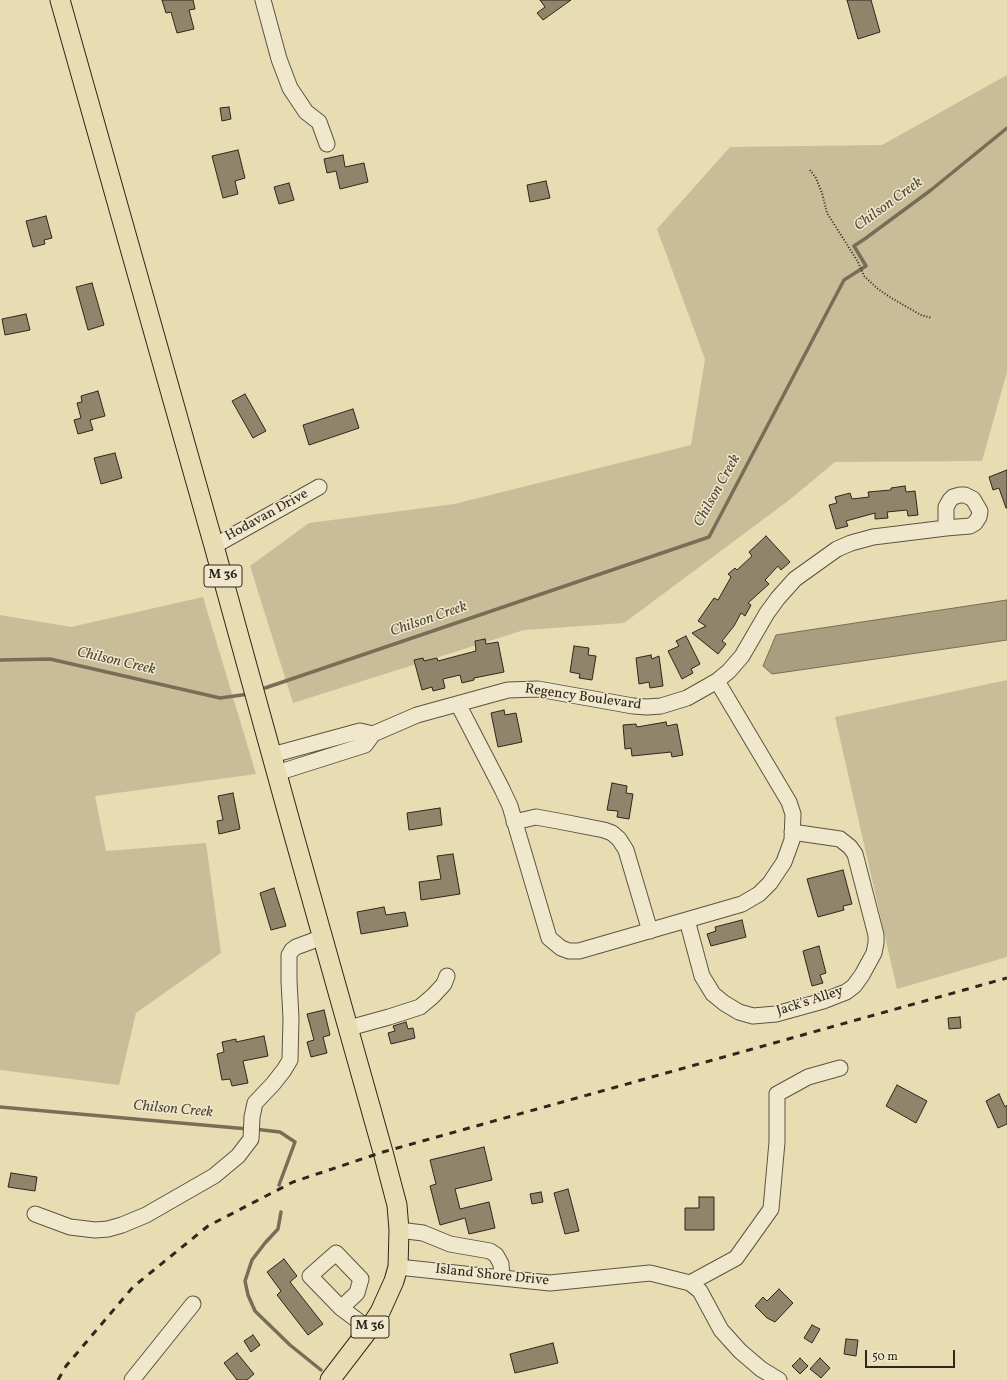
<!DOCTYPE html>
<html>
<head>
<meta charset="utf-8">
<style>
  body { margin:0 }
  #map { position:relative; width:1007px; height:1380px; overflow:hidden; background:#e8dcb2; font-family:Vollkorn,serif }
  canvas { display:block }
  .scale { position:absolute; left:865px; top:1350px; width:90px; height:18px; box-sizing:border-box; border:2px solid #2f261d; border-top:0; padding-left:5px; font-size:12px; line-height:14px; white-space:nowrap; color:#2f261d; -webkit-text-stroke:3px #f0e8cd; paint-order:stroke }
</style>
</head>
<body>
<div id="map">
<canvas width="1007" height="1380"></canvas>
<div class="scale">50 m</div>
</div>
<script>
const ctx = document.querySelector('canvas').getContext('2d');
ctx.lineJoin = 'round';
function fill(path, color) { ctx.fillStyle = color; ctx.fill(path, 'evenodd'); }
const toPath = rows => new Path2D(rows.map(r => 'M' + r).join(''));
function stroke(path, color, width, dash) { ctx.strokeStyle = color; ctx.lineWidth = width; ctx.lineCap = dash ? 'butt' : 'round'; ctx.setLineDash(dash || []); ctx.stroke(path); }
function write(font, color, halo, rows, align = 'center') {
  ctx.font = font + ' Vollkorn,serif'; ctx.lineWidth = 3; ctx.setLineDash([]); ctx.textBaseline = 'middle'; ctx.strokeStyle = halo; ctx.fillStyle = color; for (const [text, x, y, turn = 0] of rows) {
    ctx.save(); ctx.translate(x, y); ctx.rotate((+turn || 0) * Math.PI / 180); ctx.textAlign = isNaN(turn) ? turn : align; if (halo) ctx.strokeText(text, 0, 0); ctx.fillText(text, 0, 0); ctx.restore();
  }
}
const green = toPath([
  [1007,75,1007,372,982,461,835,462,788,501,624,623,524,630,293,703,250,566,309,523,454,504,691,445,705,359,657,229,730,147,882,145],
  [203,597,256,774,95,796,106,851,206,843,221,953,136,1013,119,1085,0,1070,0,615,71,627],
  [1007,680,1007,957,897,989,835,717]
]);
const water = toPath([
  [1007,600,1007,640,772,674,763,666,776,635,1007,600]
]);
const stream = toPath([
  [0,660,50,659,220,698,249,694],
  [265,688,709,537,844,280,866,266,854,246,866,238,931,190,1007,128],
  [0,1107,248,1129],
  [254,1129,280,1132,295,1142,279,1185],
  [281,1212,278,1229,265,1243,252,1260,245,1281,248,1295,255,1311,290,1345,321,1370]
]);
const building = toPath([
  [162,0,193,0,195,9,189,10,194,29,177,33,171,12,166,13,162,0],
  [540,0,571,0,543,20,537,13,545,7,540,0],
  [847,0,871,0,880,32,858,39,847,0],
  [229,107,231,119,222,121,220,108,229,107],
  [238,150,245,178,235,181,238,194,223,198,212,156,238,150],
  [343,155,345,167,364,163,368,182,340,189,336,171,327,173,324,159,343,155],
  [546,181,550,198,530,202,527,185,546,181],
  [289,183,294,200,279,204,274,187,289,183],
  [46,216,52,238,44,240,45,244,33,247,26,221,46,216],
  [92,283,104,325,88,330,76,287,92,283],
  [26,314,30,330,5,335,2,319,26,314],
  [98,391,105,416,90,420,93,430,78,434,74,420,81,418,77,403,82,402,81,396,98,391],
  [245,394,266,431,253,438,232,401,245,394],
  [353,409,359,428,309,445,303,425,353,409],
  [115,453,122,478,101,484,94,458,115,453],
  [1007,470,1007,508,1006,508,999,488,993,490,989,477,1007,470],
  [905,486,906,492,915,491,918,515,908,516,907,510,887,512,888,518,875,519,875,513,846,521,848,526,836,529,829,505,837,503,835,497,850,493,852,499,869,497,868,492,891,490,891,488,905,486],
  [766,536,790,562,781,570,778,566,765,580,769,584,748,603,751,605,745,616,741,613,734,626,722,641,726,644,718,654,692,633,706,626,698,621,714,598,718,600,731,577,728,574,735,568,737,570,752,556,749,552,766,536],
  [686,636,700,664,691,669,693,673,682,679,668,651,679,646,676,641,686,636],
  [485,639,486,644,498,642,504,672,474,678,474,680,462,683,460,675,443,679,445,688,433,691,432,687,422,690,414,660,423,658,424,661,437,658,438,661,476,651,475,641,485,639],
  [574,646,589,648,588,655,596,656,592,680,579,678,580,674,570,672,574,646],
  [651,655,652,659,659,656,663,686,650,688,649,682,639,684,636,658,651,655],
  [504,710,505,715,516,713,522,742,498,747,491,713,504,710],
  [666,722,667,726,677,724,683,755,672,757,671,752,632,756,631,748,625,749,623,725,636,724,637,727,666,722],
  [612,783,627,786,626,793,633,794,629,819,617,817,618,811,607,810,612,783],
  [233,793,240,829,219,834,217,821,223,820,218,796,233,793],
  [440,808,442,825,409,830,407,813,440,808],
  [453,854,460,894,421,900,419,882,441,879,437,856,453,854],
  [843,870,852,904,843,906,844,910,818,917,807,879,843,870],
  [274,888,286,926,271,930,260,893,274,888],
  [384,907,386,915,405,912,408,926,361,934,357,912,384,907],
  [742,920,746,937,711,946,707,934,716,931,715,927,742,920],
  [819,946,826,973,820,975,823,983,812,986,803,951,819,946],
  [324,1010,330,1035,323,1037,327,1053,311,1057,307,1042,314,1040,307,1014,324,1010],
  [960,1017,961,1028,949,1029,948,1018,960,1017],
  [406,1022,408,1029,413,1028,415,1038,391,1044,388,1033,395,1031,393,1026,406,1022],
  [264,1036,268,1056,243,1061,248,1083,232,1086,230,1079,222,1080,217,1054,224,1052,222,1042,236,1039,236,1042,264,1036],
  [897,1085,927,1101,916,1123,886,1106,897,1085],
  [999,1094,1005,1107,1007,1105,1007,1124,998,1128,986,1101,999,1094],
  [484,1147,492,1180,455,1189,460,1209,489,1202,495,1228,469,1234,465,1218,440,1225,430,1186,436,1184,430,1160,484,1147],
  [11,1173,37,1177,35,1191,8,1187,11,1173],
  [568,1189,579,1231,565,1234,554,1193,568,1189],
  [541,1192,543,1202,532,1204,530,1194,541,1192],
  [699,1197,714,1197,714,1230,685,1230,685,1208,699,1208,699,1197],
  [284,1259,297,1276,290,1282,323,1324,308,1335,277,1295,281,1291,267,1272,284,1259],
  [779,1289,793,1303,775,1322,767,1318,755,1306,763,1297,767,1301,779,1289],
  [812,1325,820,1329,812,1343,804,1338,812,1325],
  [253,1335,260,1345,251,1352,244,1341,253,1335],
  [846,1339,858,1340,856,1356,844,1354,846,1339],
  [553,1343,558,1363,515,1373,510,1354,553,1343],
  [237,1353,254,1374,247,1380,237,1380,224,1363,237,1353],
  [800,1358,808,1366,800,1374,792,1366,800,1358],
  [820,1358,830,1368,821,1378,810,1369,820,1358]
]);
const path = toPath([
  [810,170,816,178,822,193,827,213,858,262,864,276,878,289,893,299,921,315,932,318]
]);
const minor = toPath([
  [263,0,279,59,290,88,306,112,319,122,327,144],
  [214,546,319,487],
  [458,704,502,789,510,806,549,938,561,948,569,951,579,951,742,904,759,894,770,883,784,862,792,840,793,814,789,802,717,681],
  [373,734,417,715,508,690,538,689,633,706,647,707,661,706,687,698,717,681,729,671,742,656,767,613,778,598,795,579,837,549,851,543,873,537,946,528,970,526,975,523,979,517,980,511,973,499,965,495,960,495,953,497,950,500,946,507,946,528],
  [272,755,360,731,373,734,365,745,277,773],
  [514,822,536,817,558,821,604,830,612,833,619,839,626,850,650,931],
  [687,920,702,976,713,994,724,1003,739,1012,753,1016,776,1014,823,1001,846,992,854,986,862,975,874,953,876,943,876,935,855,854,850,847,840,839,792,832],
  [349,1028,389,1017,420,1007,433,996,444,984,447,976],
  [35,1214,70,1227,95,1230,108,1229,122,1225,146,1215,214,1176,238,1156,251,1139,252,1117,255,1103,273,1084,284,1070,290,1060,291,1018,289,981,289,955,292,950,296,947,323,937],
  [399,1230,423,1233,450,1244,490,1251,496,1255,501,1264,502,1278],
  [398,1267,550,1283,650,1273,690,1283,700,1291,721,1330,740,1351,761,1369,779,1380],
  [690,1283,736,1258,771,1209,777,1142,777,1094,808,1077,840,1068],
  [341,1308,357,1293,361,1279,336,1253,310,1276,341,1308,369,1329],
  [132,1380,193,1304]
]);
const major = toPath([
  [60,0,214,546,291,825,383,1152,397,1205,399,1230,398,1267,394,1281,380,1312,369,1329,330,1380]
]);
const rail = toPath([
  [58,1380,66,1366,133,1287,208,1226,293,1182,383,1152,1007,978]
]);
const shields = [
  [223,576,38],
  [370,1327,38]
];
const shieldNames = [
  ["M 36",223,576],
  ["M 36",370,1327]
];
const streetNames = [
  ["Hodavan Drive",267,516,-29],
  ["Regency Boulevard",583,698,8],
  ["Jack's Alley",810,1002,-18],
  ["Island Shore Drive",492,1276,6]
];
const waterNames = [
  ["Chilson Creek",889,205,-36],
  ["Chilson Creek",718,491,-61],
  ["Chilson Creek",429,620,-19],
  ["Chilson Creek",116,662,13],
  ["Chilson Creek",173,1110,5]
];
fill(green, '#c9bd99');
fill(water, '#a99e7f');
stroke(water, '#786e58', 1);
stroke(stream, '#786e58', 3.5);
fill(building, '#8f856a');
stroke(building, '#2f261d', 1);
stroke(minor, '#5d5442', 17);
stroke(major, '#2f261d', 21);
stroke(path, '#2f261d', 2, [1, 2]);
stroke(minor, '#f0e8cd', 15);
stroke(major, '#e8dcb2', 19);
stroke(rail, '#2f261d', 3, [7, 7]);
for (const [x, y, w] of shields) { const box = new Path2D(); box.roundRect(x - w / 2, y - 11, w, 22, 3); ctx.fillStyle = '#f0e8cd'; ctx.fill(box); stroke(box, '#2f261d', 1); }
write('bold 13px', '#2f261d', null, shieldNames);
write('14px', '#2f261d', '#f0e8cd', streetNames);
write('italic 15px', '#544a3a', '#f0e8cd', waterNames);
</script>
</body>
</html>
